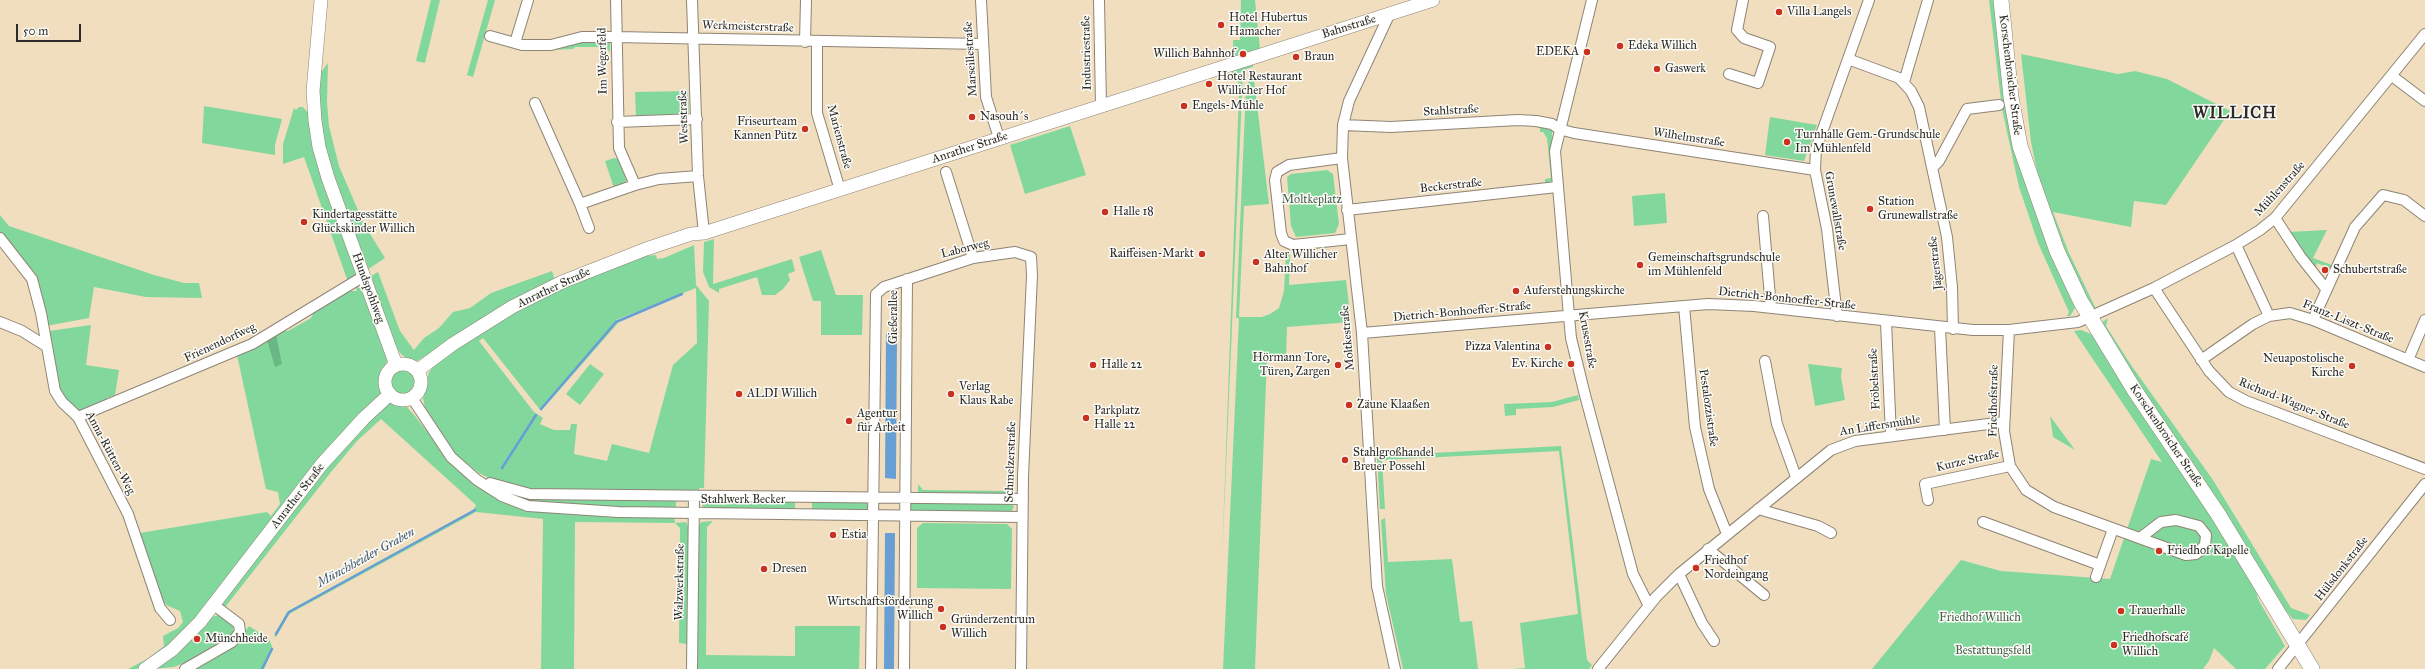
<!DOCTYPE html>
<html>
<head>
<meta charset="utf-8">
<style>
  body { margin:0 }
  #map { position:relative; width:2425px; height:669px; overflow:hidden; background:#f1debf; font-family:"IM FELL Great Primer",serif }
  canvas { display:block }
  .scale { position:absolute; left:16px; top:24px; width:65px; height:18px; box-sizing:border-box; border:2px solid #2b2b2b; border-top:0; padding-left:5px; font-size:12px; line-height:14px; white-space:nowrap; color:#2b2b2b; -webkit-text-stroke:3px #fdfcf7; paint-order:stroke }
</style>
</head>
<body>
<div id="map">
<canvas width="2425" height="669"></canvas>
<div class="scale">50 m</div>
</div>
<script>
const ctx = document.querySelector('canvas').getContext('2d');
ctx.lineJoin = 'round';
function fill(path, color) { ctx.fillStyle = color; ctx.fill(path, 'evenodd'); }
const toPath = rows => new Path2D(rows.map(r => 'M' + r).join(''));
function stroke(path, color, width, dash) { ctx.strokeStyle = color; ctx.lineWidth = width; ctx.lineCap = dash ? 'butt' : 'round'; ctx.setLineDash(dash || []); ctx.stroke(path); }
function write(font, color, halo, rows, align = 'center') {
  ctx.font = font + ' "IM FELL Great Primer",serif'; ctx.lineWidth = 3; ctx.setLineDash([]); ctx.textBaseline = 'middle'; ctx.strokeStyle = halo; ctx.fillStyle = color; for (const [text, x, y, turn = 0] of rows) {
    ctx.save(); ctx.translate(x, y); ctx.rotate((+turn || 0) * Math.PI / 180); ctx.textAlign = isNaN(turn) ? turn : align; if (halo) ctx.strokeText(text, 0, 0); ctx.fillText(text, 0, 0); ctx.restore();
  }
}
const green = toPath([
  [431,0,440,0,425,63,416,61],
  [488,0,495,0,473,77,467,75],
  [1241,0,1255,0,1260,49,1233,59,1233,40,1240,40],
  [1989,0,1997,0,2014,136,2027,188,2053,259,2075,308,2070,316,2067,316,2069,312,2038,243,2019,187,2002,109],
  [610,41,610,52,605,47,575,47,573,49,554,50,582,42],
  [2021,54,2118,74,2135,71,2167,79,2230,111,2166,205,2134,201,2131,227,2053,212,2069,253,2096,309,2092,310,2071,265,2039,181,2031,142],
  [1253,62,1253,67,1243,70,1222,559,1239,92,1238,77,1232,77,1232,70],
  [328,63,327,102,329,126,339,166,364,224,385,258,367,270,323,146,318,76],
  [1249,80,1254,80,1269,204,1244,206,1239,317,1262,317,1270,314,1279,308,1284,291,1286,252,1290,253,1289,285,1346,280,1351,322,1287,327,1286,357,1267,356,1255,669,1223,669,1239,318,1236,318,1246,88],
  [688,91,689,113,685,117,636,117,635,92],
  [204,106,282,119,275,145,275,155,202,143],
  [299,107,303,107,309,114,357,269,356,274,348,282,304,157,283,164,283,144,294,108,296,110],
  [1770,117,1817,125,1804,161,1765,155],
  [1070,126,1086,175,1025,194,1010,145],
  [1540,127,1552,130,1553,178,1550,183,1545,183,1545,179,1551,178,1547,138,1543,132,1540,132],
  [614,158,618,159,621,163,626,180,625,183,614,188,605,161],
  [1327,170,1333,174,1339,224,1335,233,1296,237,1291,226,1287,177,1291,174],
  [1665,193,1667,223,1634,226,1632,196],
  [0,215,9,226,154,275,184,283,199,283,202,298,146,297,94,287,89,318,46,326,37,280,23,259,0,233],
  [2327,230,2313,258,2332,265,2331,269,2317,263,2315,270,2288,232],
  [714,239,713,284,792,259,795,271,788,274,790,280,783,289,775,295,762,295,757,277,719,289,719,293,709,287,703,272,704,242],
  [694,245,696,285,709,301,704,488,699,488,700,492,529,491,496,482,479,473,453,452,434,425,425,408,423,398,429,372,436,364,470,338,543,296,645,256,656,255,657,259,664,258],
  [696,288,697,343,673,365,649,453,612,444,607,461,574,454,577,424,571,424,570,430,554,430,540,424,543,418,534,412,479,341,483,338,541,411,618,323,616,320],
  [821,250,836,295,863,295,862,335,821,335,821,301,813,301,799,257],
  [552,271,555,280,417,361,409,361,400,353,393,341,369,277,378,272,400,331,414,350,424,338,439,328,453,312,470,308,491,293],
  [355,286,362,289,385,349,387,361,381,375,382,389,396,405,406,406,415,416,452,464,530,510,575,515,674,516,675,523,686,522,690,531,688,644,679,643,680,528,675,523,575,522,574,669,541,669,543,519,476,512,289,614,276,637,274,636,287,612,473,510,476,505,381,419,357,441,331,472,219,615,233,624,233,636,208,653,174,667,153,669,211,617,219,615,213,602,186,632,144,665,137,669,128,669,147,659,164,646,163,636,178,628,183,622,180,611,166,605,163,601,140,533,267,512,271,516,280,504,278,492,266,489,237,355,281,331,288,331,311,318,314,311,347,291,357,291],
  [2108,318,2106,326,2131,365,2213,480,2291,608,2310,615,2306,620,2293,619,2286,611,2239,534,2100,324],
  [91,325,86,365,119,370,115,395,107,398,108,401,87,410,79,410,72,407,58,389,49,331],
  [2081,330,2091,334,2212,513,2255,586,2258,599,2285,646,2265,669,2236,669,2214,648,2209,661,2203,669,1872,669,1961,560,2001,571,2110,579,2151,459,2162,462,2074,331],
  [590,364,604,374,580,405,566,394],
  [1808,364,1842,368,1841,377,1845,400,1815,406],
  '390 382a13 13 0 1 1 26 0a13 13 0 1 1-26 0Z',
  [1578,395,1579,400,1553,407,1516,409,1516,415,1505,416,1504,404,1552,402],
  [2050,416,2075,450,2053,437],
  [1561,446,1587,660,1592,665,1589,669,1513,669,1525,668,1520,623,1578,614,1559,451,1382,460,1385,509,1380,509,1377,456],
  [918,484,923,490,1008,491,1013,485,1012,494,1005,496,918,493],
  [504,492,532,498,676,499,676,509,575,507,527,503],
  [704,500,795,500,795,511,707,510,702,506],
  [812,500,866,501,869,506,866,510,812,511],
  [911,502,1010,502,1014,507,1010,514,911,511,908,506],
  [1385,518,1388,562,1452,559,1460,622,1472,621,1478,669,1403,669,1386,594,1381,520],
  [713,521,707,527,706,655,795,656,795,626,860,626,859,669,696,669,697,530,701,522],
  [923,523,1007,524,1012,529,1011,589,917,588,917,528],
  [249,626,269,639,273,649,264,669,189,669,236,644]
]);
const forest = toPath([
  [276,334,282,364,275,367,267,340]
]);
const water = toPath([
  [886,333,897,334,896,479,885,478],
  [885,533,895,533,894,669,884,669]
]);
const stream = toPath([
  [541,409,616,322,682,294],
  [502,468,536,415],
  [276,634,289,612,475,510],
  [262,669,272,649]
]);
const minor = toPath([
  [616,0,619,148,635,185,659,179,698,176],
  [692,0,698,176,704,233],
  [981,0,986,97,999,138],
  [1099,0,1101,106],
  [1592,0,1555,151,1569,316,1571,338,1585,395,1633,574,1649,606],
  [1390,13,1349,101,1343,125,1342,158,1362,333,1377,586,1395,669],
  [490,36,522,45,551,45,582,37,615,37,983,44],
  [805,42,806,0],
  [817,42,817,113,840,190],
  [515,43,528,0],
  [1848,59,1899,78,1911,91,1919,107,1947,237,1952,287,1953,329],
  [1729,74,1758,83,1770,47,1744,38,1737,30,1743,0],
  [2392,76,2425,101],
  [1904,82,1928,0],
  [535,103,580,204,635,185],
  [617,122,697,119],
  [1343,125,1391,127,1518,120,1536,121,1552,124,1559,129,1574,133,1815,170],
  [1342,158,1289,165,1277,172,1275,180,1281,233,1284,241,1293,245,1351,239],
  [1933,167,1939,161,1967,109,1999,105],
  [946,172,973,258],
  [580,204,589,228],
  [1347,210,1557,187],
  [1763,216,1771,308],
  [2275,218,2300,256,2326,289],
  [0,238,32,279,41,313,55,391,62,402,78,417,128,514,160,608,170,620],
  [2236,245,2269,316],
  [2154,288,2209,371,2229,392,2246,401,2425,469],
  [1684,306,1695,427,1709,489,1727,534],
  [1837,316,1827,229,1815,170,1816,149,1869,0],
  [2313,320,2355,227,2383,195,2404,200,2425,216],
  [0,322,22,331,46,346],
  [1886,322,1891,436],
  [1940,328,1945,430],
  [2009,330,2004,431,2010,466,2026,490,2054,507,2186,555,2196,554,2205,545,2206,535,2199,526,2176,520,2161,522,2140,538],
  [1362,333,1708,304,1754,306,1973,330,2009,330,2078,322,2154,288,2236,245,2260,230,2275,218,2425,34],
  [2201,360,2253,324,2269,316,2290,313,2313,320,2425,367],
  [2408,360,2425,320],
  [1765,361,1777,424,1796,477],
  [412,398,451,457,477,480,502,496,528,506,618,512,1022,517],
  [78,417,252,344,364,276],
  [490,483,530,494,1023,499],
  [1928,500,1925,484,2010,466],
  [1758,509,1818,526,1831,533],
  [1983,522,2100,565],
  [1708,549,1764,595],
  [1679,574,1702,623,1714,641],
  [2096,577,2113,529],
  [185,669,232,642,240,632,239,624,214,605],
  [692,669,694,496],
  [871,669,876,294,884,287,973,258,1015,252,1031,257,1032,275,1023,476,1021,669],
  [904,669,907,279],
  [1598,669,1656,597,1679,574,1831,450,1855,441,2004,422],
  [2278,669,2425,484]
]);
const tertiary = toPath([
  [321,0,313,91,315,121,319,147,328,178,396,365],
  '385 382a18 18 0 1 1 36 0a18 18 0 1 1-36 0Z',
  [418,370,453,344,512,307,562,282,646,249,691,234,704,233,1433,0],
  [145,669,172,650,200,622,322,464,364,418,390,394]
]);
const secondary = toPath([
  [2001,0,2011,97,2020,146,2057,251,2081,302,2135,391,2218,514,2312,669]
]);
const markers = [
  [1779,12,4,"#c8321e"],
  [1221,25,4,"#c8321e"],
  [1620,46,4,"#c8321e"],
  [1587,52,4,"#c8321e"],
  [1243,54,4,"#c8321e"],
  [1296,57,4,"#c8321e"],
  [1657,69,4,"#c8321e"],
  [1209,84,4,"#c8321e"],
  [1184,106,4,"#c8321e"],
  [972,117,4,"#c8321e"],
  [805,129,4,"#c8321e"],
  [1787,142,4,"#c8321e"],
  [1870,209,4,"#c8321e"],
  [1105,212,4,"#c8321e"],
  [304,222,4,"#c8321e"],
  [1202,254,4,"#c8321e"],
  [1256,262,4,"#c8321e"],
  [1640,265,4,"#c8321e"],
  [2325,270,4,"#c8321e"],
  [1516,291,4,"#c8321e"],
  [1548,347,4,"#c8321e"],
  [1571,364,4,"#c8321e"],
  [1093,365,4,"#c8321e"],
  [1338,365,4,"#c8321e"],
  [2352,366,4,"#c8321e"],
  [739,394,4,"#c8321e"],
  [951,394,4,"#c8321e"],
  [1349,405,4,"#c8321e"],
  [1086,418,4,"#c8321e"],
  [849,421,4,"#c8321e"],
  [1345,460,4,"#c8321e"],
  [833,535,4,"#c8321e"],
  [2159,551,4,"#c8321e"],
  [1696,568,4,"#c8321e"],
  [764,569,4,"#c8321e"],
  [941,609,4,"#c8321e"],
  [2121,611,4,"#c8321e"],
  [943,627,4,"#c8321e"],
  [197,639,4,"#c8321e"],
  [2114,645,4,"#c8321e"]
];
const poiNames = [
  ["Villa Langels",1787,12],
  ["Hotel Hubertus",1229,18],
  ["Hamacher",1229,32],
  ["Edeka Willich",1628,46],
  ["EDEKA",1579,52,"right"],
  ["Willich Bahnhof",1235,54,"right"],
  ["Braun",1304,57],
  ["Gaswerk",1665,69],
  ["Hotel Restaurant",1217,77],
  ["Willicher Hof",1217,91],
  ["Engels-Mühle",1192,106],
  ["Nasouh´s",980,117],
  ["Friseurteam",797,122,"right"],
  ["Kannen Pütz",797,136,"right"],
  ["Turnhalle Gem.-Grundschule",1795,135],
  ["Im Mühlenfeld",1795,149],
  ["Station",1878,202],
  ["Grunewallstraße",1878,216],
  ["Halle 18",1113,212],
  ["Kindertagesstätte",312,215],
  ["Glückskinder Willich",312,229],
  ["Raiffeisen-Markt",1194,254,"right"],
  ["Alter Willicher",1264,255],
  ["Bahnhof",1264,269],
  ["Gemeinschaftsgrundschule",1648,258],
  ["im Mühlenfeld",1648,272],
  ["Schubertstraße",2333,270],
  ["Auferstehungskirche",1524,291],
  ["Pizza Valentina",1540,347,"right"],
  ["Hörmann Tore,",1330,358,"right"],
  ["Türen, Zargen",1330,372,"right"],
  ["Neuapostolische",2344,359,"right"],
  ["Kirche",2344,373,"right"],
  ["Ev. Kirche",1563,364,"right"],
  ["Halle 22",1101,365],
  ["Verlag",959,387],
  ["Klaus Rabe",959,401],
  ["ALDI Willich",747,394],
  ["Zäune Klaaßen",1357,405],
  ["Parkplatz",1094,411],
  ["Halle 22",1094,425],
  ["Agentur",857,414],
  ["für Arbeit",857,428],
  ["Stahlgroßhandel",1353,453],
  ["Breuer Possehl",1353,467],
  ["Estia",841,535],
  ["Friedhof Kapelle",2167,551],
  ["Friedhof",1704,561],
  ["Nordeingang",1704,575],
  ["Dresen",772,569],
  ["Wirtschaftsförderung",933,602,"right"],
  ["Willich",933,616,"right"],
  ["Trauerhalle",2129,611],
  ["Gründerzentrum",951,620],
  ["Willich",951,634],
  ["Friedhofscafé",2122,638],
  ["Willich",2122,652],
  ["Münchheide",205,639]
];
const streetNames = [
  ["Werkmeisterstraße",748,27,2],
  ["Bahnstraße",1349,27,-17],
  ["Industriestraße",1087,53,-91],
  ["Marseillestraße",971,59,-94],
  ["Im Wegerfeld",603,61,-91],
  ["Korschenbroicher Straße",2010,75,83],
  ["Stahlstraße",1451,111,-3],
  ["Weststraße",684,117,-92],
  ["Marienstraße",839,137,75],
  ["Wilhelmstraße",1689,138,9],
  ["Anrather Straße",970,148,-18],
  ["Beckerstraße",1451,186,-6],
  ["Mühlenstraße",2280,189,-48],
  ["Grunewallstraße",1835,211,80],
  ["Laborweg",965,249,-14],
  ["Jägerstraße",1936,263,-96],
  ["Hundspohlweg",368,288,70],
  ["Anrather Straße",554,288,-25],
  ["Dietrich-Bonhoeffer-Straße",1787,299,6],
  ["Dietrich-Bonhoeffer-Straße",1462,312,-5],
  ["Gießerallee",894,317,-90],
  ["Franz-Liszt-Straße",2348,322,22],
  ["Moltkestraße",1348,338,-95],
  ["Krusestraße",1587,340,80],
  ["Frienendorfweg",220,343,-25],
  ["Fröbelstraße",1875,379,-93],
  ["Friedhofstraße",1994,401,-89],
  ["Richard-Wagner-Straße",2294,404,22],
  ["Pestalozzistraße",1708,408,82],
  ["An Liffersmühle",1880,426,-9],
  ["Korschenbroicher Straße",2166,436,56],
  ["Anna-Rütten-Weg",110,453,62],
  ["Kurze Straße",1968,461,-13],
  ["Schmelzerstraße",1011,462,-88],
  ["Anrather Straße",298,496,-52],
  ["Stahlwerk Becker",743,500],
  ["Hülsdonkstraße",2342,569,-52],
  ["Walzwerkstraße",680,582,-89]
];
const parkNames = [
  ["Moltkeplatz",1312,200],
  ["Friedhof Willich",1980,618],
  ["Bestattungsfeld",1993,651]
];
const waterNames = [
  ["Münchheider Graben",366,558,-29]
];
const districtNames = [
  ["WILLICH",2235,114]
];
fill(green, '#82d89c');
fill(forest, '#69b884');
fill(water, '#679fd5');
stroke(stream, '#679fd5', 2.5);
stroke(minor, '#8e8475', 12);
stroke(tertiary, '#8e8475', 14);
stroke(secondary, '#8e8475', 16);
stroke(minor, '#fff', 10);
stroke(tertiary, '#fff', 13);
stroke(secondary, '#fff', 15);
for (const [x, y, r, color] of markers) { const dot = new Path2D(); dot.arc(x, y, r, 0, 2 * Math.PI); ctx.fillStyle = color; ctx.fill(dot); stroke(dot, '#fdfcf7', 1.5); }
write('12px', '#2b2b2b', '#fdfcf7', poiNames, 'left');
write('12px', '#2b2b2b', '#fdfcf7', streetNames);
write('12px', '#455f4d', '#fdfcf7', parkNames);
write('italic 13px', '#43596f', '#fdfcf7', waterNames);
ctx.letterSpacing = '1px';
write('bold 16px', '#2b2b2b', '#fdfcf7', districtNames);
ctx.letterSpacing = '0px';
</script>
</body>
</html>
